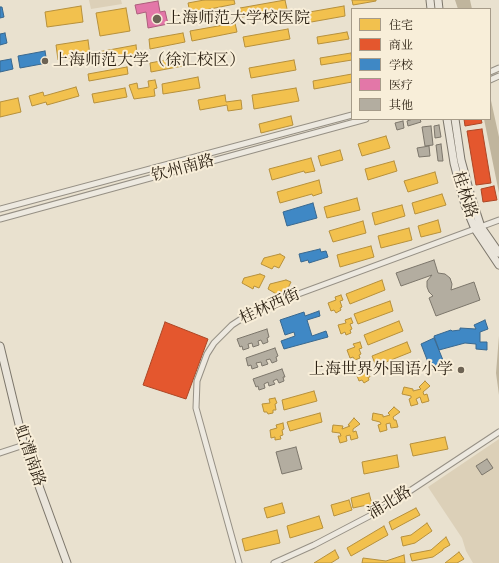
<!DOCTYPE html>
<html>
<head>
<meta charset="utf-8">
<style>
  body { margin:0 }
  #map { position:relative; width:499px; height:563px; overflow:hidden; background:#e9e1cf; font-family:"Libre Bodoni","Noto Serif SC",serif }
  canvas { display:block }
  .legend { position:absolute; left:351px; top:8px; width:140px; height:112px; box-sizing:border-box; background:#f8eed9; border:1px solid #a69b89; margin:0; padding:5px 7px; list-style:none; font-size:12px; color:#2a1f11 }
  .legend li { display:flex; align-items:center; gap:8px; height:20px }
  .legend b { width:20px; border:1px solid #a69b89 }
</style>
</head>
<body>
<div id="map">
<canvas width="499" height="563"></canvas>
<ul class="legend">
<li><b style="height:11px;background:#f2c14e"></b>住宅</li>
<li><b style="height:11px;background:#e4572e"></b>商业</li>
<li><b style="height:11px;background:#3f88c5"></b>学校</li>
<li><b style="height:11px;background:#e377a8"></b>医疗</li>
<li><b style="height:11px;background:#b3ada0"></b>其他</li>
</ul>
</div>
<script>
const ctx = document.querySelector('canvas').getContext('2d');
ctx.lineJoin = 'round';
function fill(path, color) { ctx.fillStyle = color; ctx.fill(path, 'evenodd'); }
const toPath = rows => new Path2D(rows.map(r => 'M' + r).join(''));
function stroke(path, color, width, dash) { ctx.strokeStyle = color; ctx.lineWidth = width; ctx.lineCap = dash ? 'butt' : 'round'; ctx.setLineDash(dash || []); ctx.stroke(path); }
function write(font, color, halo, rows, align = 'center') {
  ctx.font = font + ' "Libre Bodoni","Noto Serif SC",serif'; ctx.lineWidth = 4; ctx.setLineDash([]); ctx.textBaseline = 'middle'; ctx.strokeStyle = halo; ctx.fillStyle = color; for (const [text, x, y, turn = 0] of rows) {
    ctx.save(); ctx.translate(x, y); ctx.rotate((+turn || 0) * Math.PI / 180); ctx.textAlign = isNaN(turn) ? turn : align; if (halo) ctx.strokeText(text, 0, 0); ctx.fillText(text, 0, 0); ctx.restore();
  }
}
const green = toPath([
  [89,0,121,0,122,4,91,9],
  [499,439,499,563,473,563,466,551,462,538,428,487]
]);
const water = toPath([
  [455,0,470,0,472,9,458,9],
  [490,96,499,137,499,193,484,119,490,119],
  [499,336,499,395,496,373]
]);
const homes = toPath([
  [204,0,234,0,235,4,190,13,188,3,204,0],
  [285,0,287,9,242,17,240,8,285,0],
  [352,0,376,0,376,1,353,5,352,0],
  [81,6,83,22,47,27,45,12,81,6],
  [344,6,345,16,300,24,298,14,344,6],
  [126,8,130,31,100,36,96,13,126,8],
  [235,23,237,32,192,41,190,31,235,23],
  [288,29,290,39,245,47,243,37,288,29],
  [347,32,349,39,318,44,317,37,347,32],
  [183,33,185,42,150,49,149,39,183,33],
  [88,40,90,55,58,60,56,45,88,40],
  [136,45,137,54,100,60,98,52,136,45],
  [351,53,352,60,321,65,320,58,351,53],
  [186,56,188,65,151,72,150,63,186,56],
  [294,60,296,70,251,78,249,68,294,60],
  [127,67,128,74,89,81,88,74,127,67],
  [352,74,352,82,314,89,313,81,352,74],
  [198,77,200,88,163,94,162,84,198,77],
  [155,80,157,88,154,89,155,96,134,99,129,85,137,83,138,89,149,87,148,81,155,80],
  [76,87,79,96,47,105,46,102,32,106,29,96,43,92,44,96,76,87],
  [125,88,127,97,94,103,92,94,125,88],
  [296,88,299,101,254,109,252,95,296,88],
  [225,95,226,102,241,100,242,109,228,111,227,105,200,110,198,100,225,95],
  [18,98,21,112,0,117,0,102,18,98],
  [291,116,293,125,261,133,259,124,291,116],
  [386,136,390,148,362,156,358,144,386,136],
  [340,150,343,160,321,166,318,156,340,150],
  [311,158,315,171,305,173,304,171,272,180,269,169,311,158],
  [394,161,397,171,368,180,365,169,394,161],
  [435,172,438,183,408,192,404,181,435,172],
  [319,180,322,193,313,196,312,194,280,203,277,192,319,180],
  [442,194,446,205,415,214,412,203,442,194],
  [357,198,360,210,327,218,324,207,357,198],
  [402,205,405,216,375,225,372,213,402,205],
  [438,220,441,232,421,237,418,226,438,220],
  [363,221,366,233,333,242,329,231,363,221],
  [409,228,412,240,381,248,378,236,409,228],
  [371,246,374,257,340,267,337,255,371,246],
  [280,254,285,257,279,268,274,266,272,269,261,264,264,258,280,254],
  [260,274,265,276,259,288,254,286,253,289,242,283,244,278,260,274],
  [286,280,291,282,285,294,280,291,278,295,268,289,270,284,286,280],
  [382,280,385,290,350,304,346,294,382,280],
  [341,295,343,300,340,301,342,307,340,308,341,310,336,313,334,310,331,311,328,303,336,300,335,297,341,295],
  [390,301,393,311,358,324,354,314,390,301],
  [351,318,353,323,350,324,352,329,350,330,351,333,346,335,345,332,341,334,338,325,346,323,345,320,351,318],
  [399,321,403,331,368,345,364,335,399,321],
  [360,342,362,348,359,349,361,354,359,355,360,358,355,360,353,357,350,358,347,350,355,347,353,344,360,342],
  [407,342,411,352,376,366,372,356,407,342],
  [369,365,371,370,368,371,370,377,368,377,369,380,364,383,362,380,359,381,356,373,363,370,363,367,369,365],
  [425,381,430,386,423,392,424,395,427,394,429,401,422,403,420,397,416,399,418,404,411,406,409,399,411,398,411,396,402,394,404,387,413,389,413,391,421,389,419,387,425,381],
  [314,391,317,401,284,410,282,400,314,391],
  [275,398,277,403,275,404,276,410,273,410,273,413,268,414,267,412,264,412,262,404,270,403,269,399,275,398],
  [394,407,400,412,393,417,394,420,396,420,398,427,391,428,390,423,386,424,387,430,380,432,378,425,381,424,380,422,372,420,373,413,383,415,383,417,390,415,388,413,394,407],
  [320,413,322,422,290,431,287,422,320,413],
  [354,418,360,424,353,429,353,432,356,431,358,438,351,440,350,435,346,436,347,441,340,443,338,436,341,436,340,433,332,432,333,425,343,426,342,429,350,426,348,425,354,418],
  [283,423,284,429,282,430,283,435,280,436,281,439,275,440,275,437,271,438,270,430,277,428,276,425,283,423],
  [445,437,448,449,413,456,410,444,445,437],
  [397,455,399,467,364,474,362,462,397,455],
  [369,493,372,504,353,508,351,498,369,493],
  [349,500,352,510,334,516,331,505,349,500],
  [282,503,285,513,267,518,264,508,282,503],
  [416,508,420,515,392,530,389,522,416,508],
  [319,516,323,528,290,538,287,526,319,516],
  [427,523,432,531,415,543,403,546,401,537,411,535,427,523],
  [384,526,388,535,351,556,347,548,384,526],
  [277,530,280,543,245,551,242,539,277,530],
  [446,537,450,545,443,549,443,550,433,557,412,561,410,554,431,550,446,537],
  [335,550,339,558,331,563,314,563,335,550],
  [459,552,464,559,457,563,445,563,459,552],
  [404,555,405,563,362,563,363,558,386,561,404,555]
]);
const shops = toPath([
  [464,119,481,119,482,123,465,126,464,119],
  [482,129,491,183,476,185,467,131,482,129],
  [494,186,497,200,483,202,481,189,494,186],
  [165,322,208,339,186,399,143,385,165,322]
]);
const schools = toPath([
  [0,7,2,7,4,17,0,18,0,7],
  [5,33,7,43,0,45,0,34,5,33],
  [45,51,47,63,20,68,18,56,45,51],
  [11,59,13,69,0,72,0,61,11,59],
  [313,203,317,218,287,226,283,212,313,203],
  [320,249,321,252,326,251,328,257,309,263,308,260,301,262,299,254,320,249],
  [319,311,320,316,307,320,312,336,326,331,328,337,284,349,281,341,295,336,294,332,285,335,280,320,304,312,305,316,319,311],
  [485,320,488,329,480,332,480,342,487,342,487,350,476,349,476,344,465,343,439,350,434,336,451,330,452,331,460,330,460,328,476,329,474,325,485,320],
  [434,338,445,365,431,370,421,344,434,338]
]);
const health = toPath([
  [158,1,160,12,165,11,168,24,148,28,146,12,137,14,135,5,158,1]
]);
const building = toPath([
  [413,119,420,119,421,122,408,126,407,121,413,119],
  [403,121,404,128,397,130,395,123,403,121],
  [439,125,441,137,435,138,434,126,439,125],
  [431,126,433,145,425,146,422,127,431,126],
  [441,144,443,161,438,161,436,145,441,144],
  [429,146,430,156,419,157,417,148,429,146],
  [434,260,438,273,445,274,450,278,452,284,451,290,474,282,480,300,436,316,429,298,433,296,429,292,427,287,427,281,432,275,401,286,396,273,434,260],
  [267,329,269,337,267,338,268,342,263,344,261,340,258,341,259,345,253,347,252,343,248,344,249,348,243,350,242,346,240,347,237,339,267,329],
  [275,348,278,356,276,357,277,361,272,363,270,359,266,360,268,364,262,366,261,362,256,363,258,367,252,369,251,365,248,366,246,358,275,348],
  [282,369,285,377,283,377,284,381,279,383,277,379,273,381,275,384,269,386,268,382,264,384,265,388,259,390,258,386,256,387,253,379,282,369],
  [296,447,302,469,282,474,276,452,296,447],
  [487,459,493,468,482,475,476,466,487,459]
]);
const minor = toPath([
  [490,72,499,68],
  [490,80,499,76],
  [0,209,352,115],
  [0,219,366,119],
  [0,453,24,445],
  [239,563,196,408,197,381,207,354,214,343,232,325,255,310,499,220],
  [274,563,314,545,381,510,499,432]
]);
const major = toPath([
  [430,0,431,9],
  [438,0,439,9],
  [447,119,454,163,465,205,475,229,499,265],
  [455,119,461,160,470,193,481,227,499,253],
  [0,346,24,445,67,563]
]);
const markers = [
  [157,19,5,"#6d6354"],
  [45,61,4,"#6d6354"],
  [461,370,4,"#6d6354"]
];
const poiNames = [
  ["上海师范大学校医院",166,19],
  ["上海师范大学（徐汇校区）",53,61],
  ["上海世界外国语小学",453,370,"right"]
];
const streetNames = [
  ["钦州南路",183,169,-15],
  ["桂林路",464,195,72],
  ["桂林西街",270,307,-24],
  ["虹漕南路",29,456,71],
  ["浦北路",390,503,-31]
];
fill(green, '#dcd0b8');
fill(water, '#c0b59d');
fill(homes, '#f2c14e');
stroke(homes, '#b6903c', 1);
fill(shops, '#e4572e');
stroke(shops, '#ac4625', 1);
fill(schools, '#3f88c5');
stroke(schools, '#39688f', 1);
fill(health, '#e377a8');
stroke(health, '#ac5d7b', 1);
fill(building, '#b3ada0');
stroke(building, '#7c766b', 1);
stroke(minor, '#969085', 7);
stroke(major, '#7c766b', 9);
stroke(minor, '#ede9e0', 5);
stroke(major, '#eae5db', 7);
for (const [x, y, r, color] of markers) { const dot = new Path2D(); dot.arc(x, y, r, 0, 2 * Math.PI); ctx.fillStyle = color; ctx.fill(dot); stroke(dot, '#f8eed9', 1.5); }
write('16px', '#2a1f11', '#f8eed9', poiNames, 'left');
write('16px', '#2a1f11', '#f8eed9', streetNames);
</script>
</body>
</html>
